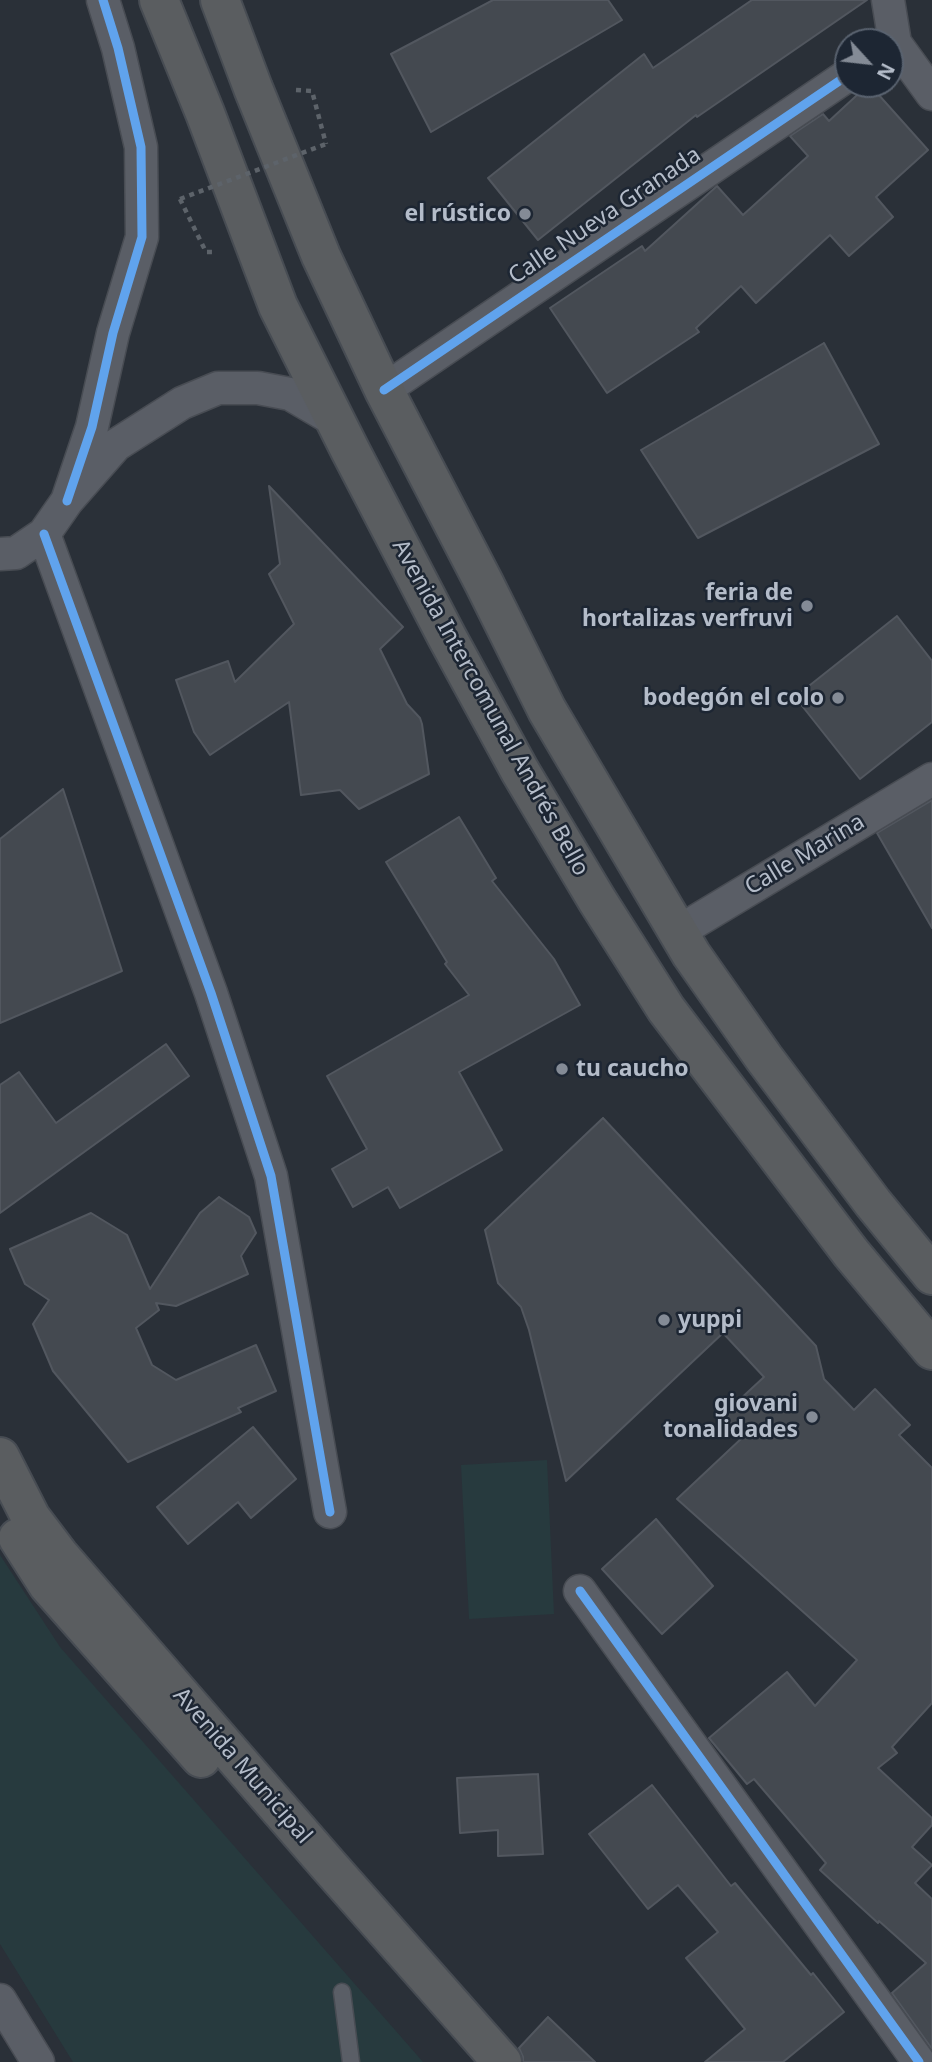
<!DOCTYPE html>
<html>
<head>
<meta charset="utf-8">
<style>
  body { margin:0 }
  #map { position:relative; width:932px; height:2062px; overflow:hidden; background:#2a3038; font-family:"Noto Sans",sans-serif }
  canvas { display:block }
  .north { position:absolute; left:834px; top:28px; width:70px; height:70px; box-sizing:border-box; background:#1d2633; border:2px solid #59626f; border-radius:50%; rotate:117deg; font-size:19px; font-weight:700; line-height:28px; text-align:center; color:#b4bcc9 }
  .north::after { content:''; display:block; margin:auto; width:24px; height:32px; background:#848b96; clip-path:polygon(50% 0,100% 100%,50% 72%,0 100%) }
</style>
</head>
<body>
<div id="map">
<canvas width="932" height="2062"></canvas>
<div class="north">N</div>
</div>
<script>
const ctx = document.querySelector('canvas').getContext('2d');
ctx.lineJoin = 'round';
function fill(path, color) { ctx.fillStyle = color; ctx.fill(path, 'evenodd'); }
const toPath = rows => new Path2D(rows.map(r => 'M' + r).join(''));
function stroke(path, color, width, dash) { ctx.strokeStyle = color; ctx.lineWidth = width; ctx.lineCap = dash ? 'butt' : 'round'; ctx.setLineDash(dash || []); ctx.stroke(path); }
function write(font, color, halo, rows, align = 'center') {
  ctx.font = font + ' "Noto Sans",sans-serif'; ctx.lineWidth = 5; ctx.setLineDash([]); ctx.textBaseline = 'middle'; ctx.strokeStyle = halo; ctx.fillStyle = color; for (const [text, x, y, turn = 0] of rows) {
    ctx.save(); ctx.translate(x, y); ctx.rotate((+turn || 0) * Math.PI / 180); ctx.textAlign = isNaN(turn) ? turn : align; if (halo) ctx.strokeText(text, 0, 0); ctx.fillText(text, 0, 0); ctx.restore();
  }
}
const green = toPath([
  [547,1460,554,1614,469,1619,461,1465],
  [0,1555,60,1647,423,2062,73,2062,0,1944]
]);
const building = toPath([
  [493,0,608,0,622,20,431,132,391,54,493,0],
  [752,0,867,0,697,117,696,115,538,240,488,178,644,54,653,68,752,0],
  [869,84,928,150,876,197,893,217,849,256,830,235,756,303,741,286,696,328,699,332,607,393,550,308,642,246,645,251,717,186,743,215,808,156,790,136,823,114,829,121,869,84],
  [824,343,879,444,698,538,641,450,824,343],
  [269,486,403,627,380,649,407,704,420,718,422,724,429,774,359,809,340,790,301,795,289,702,210,755,194,732,176,680,228,661,235,682,294,624,269,574,280,564,269,486],
  [897,616,932,661,932,722,860,779,795,697,897,616],
  [63,789,122,971,0,1023,0,839,63,789],
  [932,800,932,928,877,833,932,800],
  [459,817,496,878,492,881,554,959,580,1005,459,1072,502,1150,400,1208,388,1187,353,1207,332,1169,367,1149,327,1076,469,995,445,964,447,962,386,862,459,817],
  [166,1044,189,1076,0,1213,0,1085,19,1072,56,1123,166,1044],
  [603,1118,816,1346,824,1379,854,1410,875,1389,910,1425,899,1435,932,1468,932,1703,892,1747,897,1753,878,1768,932,1818,932,1825,912,1847,932,1865,915,1883,932,1899,932,2049,892,1993,926,1963,879,1921,878,1923,820,1870,826,1863,754,1779,747,1784,709,1738,787,1672,815,1706,857,1660,677,1499,743,1437,723,1415,764,1377,723,1333,566,1481,529,1330,521,1307,498,1283,485,1230,603,1118],
  [219,1197,249,1217,256,1233,241,1256,248,1274,176,1306,156,1303,159,1310,136,1328,152,1365,176,1380,256,1345,276,1391,238,1408,241,1412,128,1462,53,1371,33,1324,49,1300,25,1284,10,1249,91,1213,127,1235,150,1289,200,1213,219,1197],
  [253,1427,296,1479,251,1518,238,1502,188,1544,157,1507,253,1427],
  [656,1519,713,1586,662,1634,602,1569,656,1519],
  [538,1774,543,1854,498,1856,498,1830,460,1833,457,1778,538,1774],
  [652,1785,731,1886,735,1883,811,1975,813,1973,844,2012,783,2062,705,2062,745,2029,686,1958,718,1932,678,1885,648,1909,589,1834,652,1785],
  [548,2017,595,2062,523,2062,523,2057,519,2048,548,2017]
]);
const path = toPath([
  [296,90,312,91,326,144],
  [180,199,206,252,216,252]
]);
const lane = toPath([
  [342,1992,351,2062]
]);
const street = toPath([
  [888,0,895,43,932,94],
  [384,390,848,75],
  [67,501,92,427,113,333,142,237,141,147,118,48,103,0],
  [44,534,211,993,271,1176,330,1512],
  [0,554,16,553,44,534,67,501,116,445,182,403,218,388,258,388,290,394,336,421],
  [678,932,932,779],
  [580,1591,919,2062],
  [0,2000,38,2062]
]);
const highway = toPath([
  [159,0,205,113,278,306,350,450,447,637,520,771,597,900,666,1009,851,1253,932,1350],
  [220,0,253,88,321,256,384,390,484,583,547,710,691,954,764,1058,873,1203,932,1275],
  [0,1457,31,1518,59,1555,329,1866,502,2062],
  [18,1538,48,1585,201,1758]
]);
const pathBridge = toPath([
  [180,199,326,144]
]);
const cycleway = toPath([
  [384,390,848,75],
  [67,501,92,427,113,333,142,237,141,147,118,48,103,0],
  [44,534,211,993,271,1176,330,1512],
  [580,1591,919,2062]
]);
const markers = [
  [525,214,7,"#848b96"],
  [807,606,7,"#848b96"],
  [838,698,7,"#848b96"],
  [562,1069,7,"#848b96"],
  [664,1320,7,"#848b96"],
  [812,1417,7,"#848b96"]
];
const poiNames = [
  ["el rústico",511,214],
  ["feria de",793,593],
  ["hortalizas verfruvi",793,619],
  ["bodegón el colo",824,698],
  ["tu caucho",576,1069,"left"],
  ["yuppi",678,1320,"left"],
  ["giovani",798,1404],
  ["tonalidades",798,1430]
];
const streetNames = [
  ["Calle Nueva Granada",605,216,-34],
  ["Avenida Intercomunal Andrés Bello",490,708,61],
  ["Calle Marina",805,855,-31],
  ["Avenida Municipal",242,1766,49]
];
fill(green, '#273a3e');
fill(building, '#444950');
stroke(building, '#52575f', 2);
stroke(lane, '#484c53', 19);
stroke(street, '#484c53', 35);
stroke(highway, '#474c53', 42);
stroke(path, '#5d636a', 4.5, [5, 5]);
stroke(lane, '#5a5e66', 16);
stroke(street, '#5a5e66', 32);
stroke(highway, '#5a5d60', 38);
stroke(pathBridge, '#5d636a', 4.5, [5, 5]);
stroke(cycleway, '#60a3ed', 9);
for (const [x, y, r, color] of markers) { const dot = new Path2D(); dot.arc(x, y, r, 0, 2 * Math.PI); ctx.fillStyle = color; ctx.fill(dot); stroke(dot, '#1d2633', 2.5); }
write('bold 23px', '#b4bcc9', '#1d2633', poiNames, 'right');
write('23px', '#b4bcc9', '#1d2633', streetNames);
</script>
</body>
</html>
